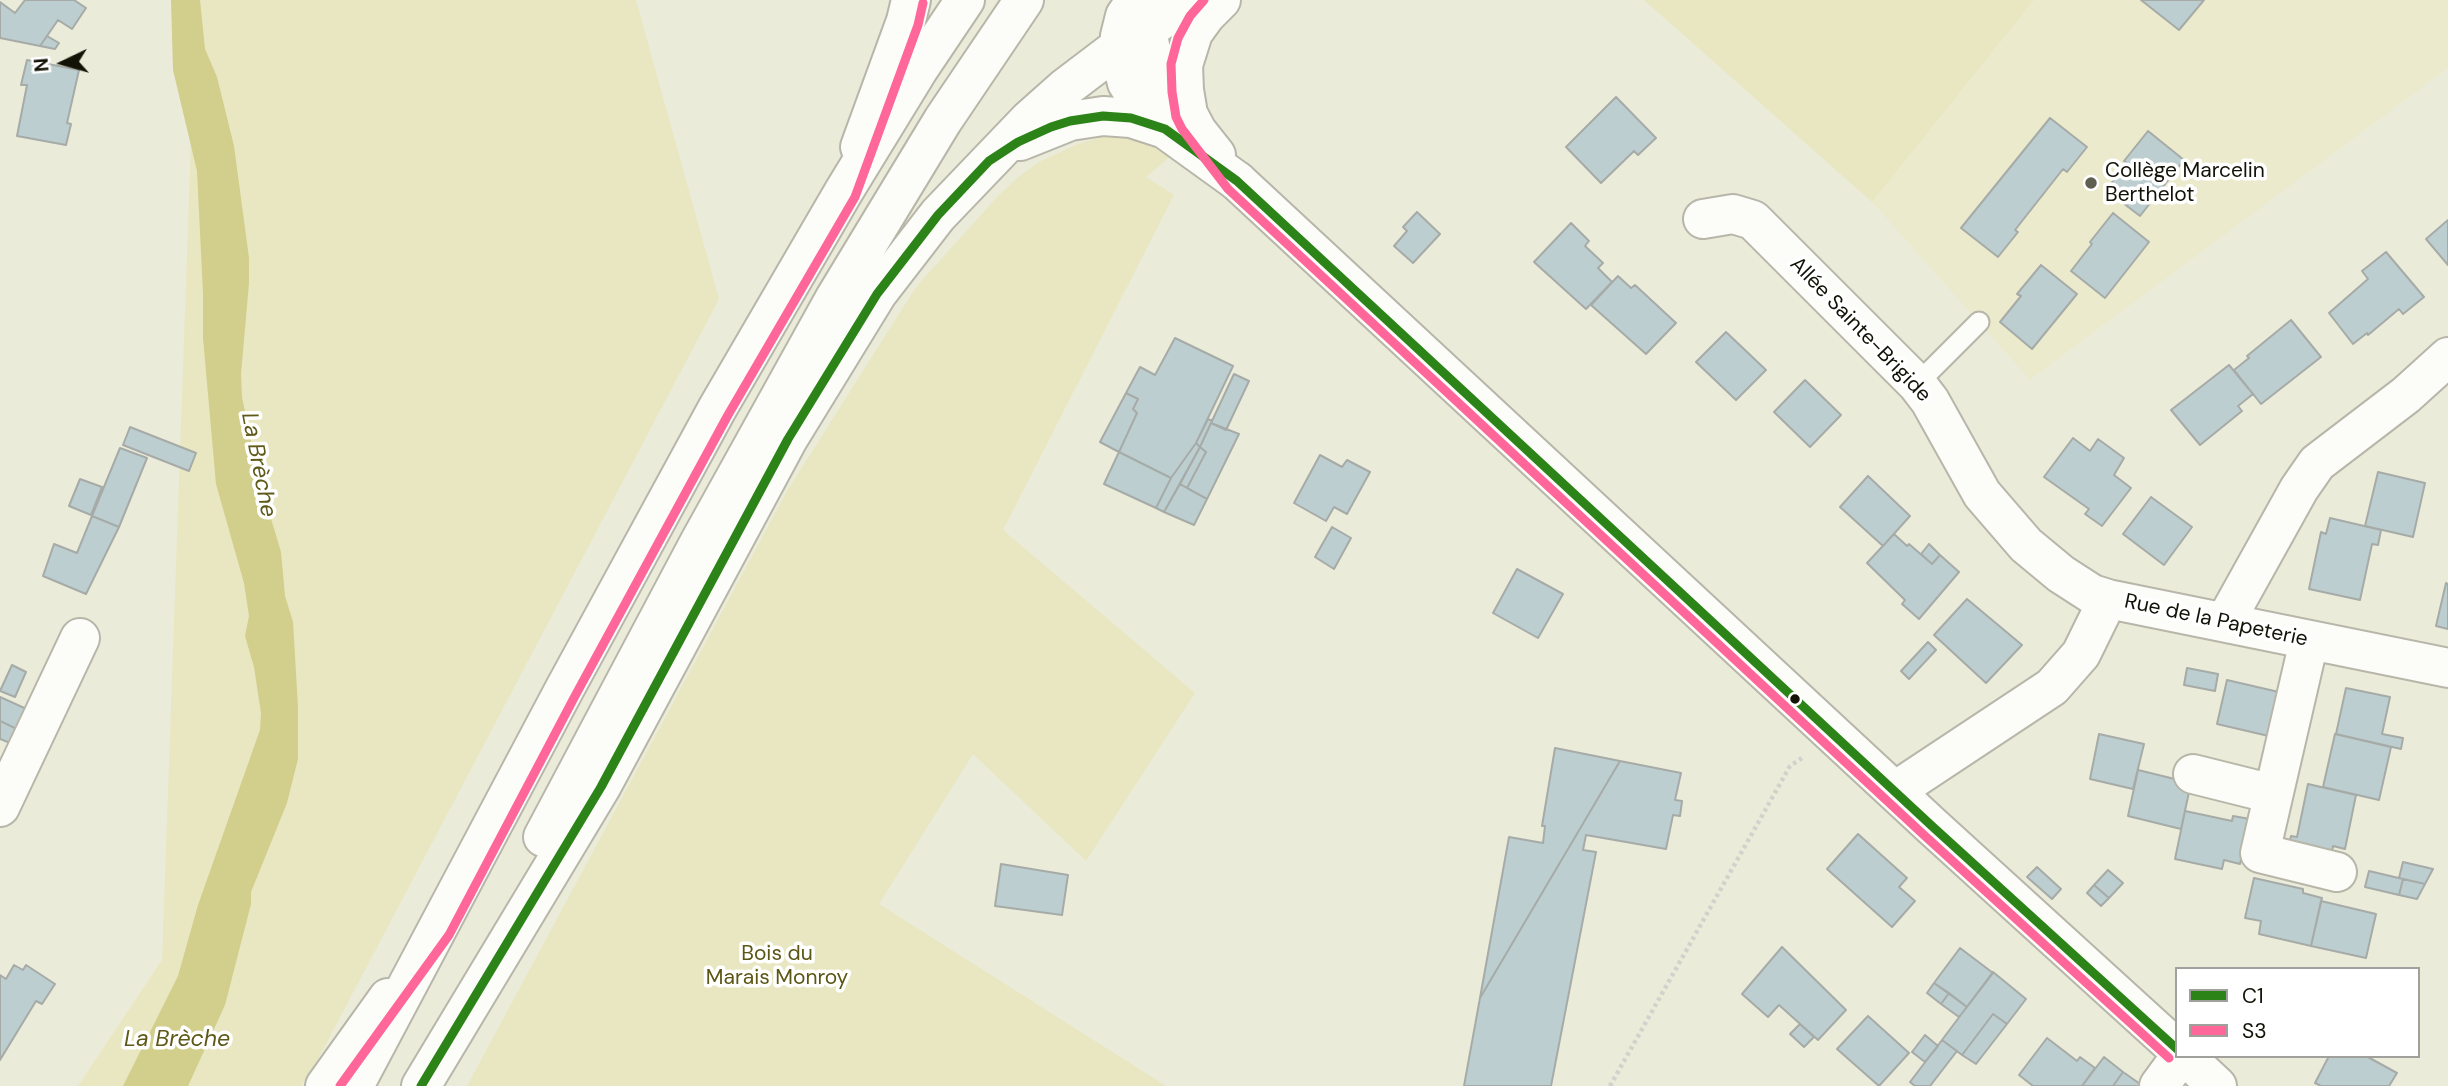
<!DOCTYPE html>
<html>
<head>
<meta charset="utf-8">
<style>
  body { margin:0 }
  #map { position:relative; width:2448px; height:1086px; overflow:hidden; background:#ebebda; font-family:"DM Sans",sans-serif }
  canvas { display:block }
  .legend { position:absolute; left:2175px; top:967px; width:245px; height:91px; box-sizing:border-box; background:#fff; border:2px solid #a0a09c; margin:0; padding:9px 12px; list-style:none; font-size:21px; color:#121207 }
  .legend li { display:flex; align-items:center; gap:14px; height:35px }
  .legend b { width:35px; border:2px solid #a0a09c }
  .north { position:absolute; left:28px; top:28px; width:70px; height:70px; -webkit-text-stroke:5px #fff; paint-order:stroke; rotate:265deg; font-size:19px; font-weight:700; line-height:28px; text-align:center; color:#121207 }
  .north::after { content:''; display:block; margin:auto; width:24px; height:32px; background:#121207; clip-path:polygon(50% 0,100% 100%,50% 72%,0 100%) }
</style>
</head>
<body>
<div id="map">
<canvas width="2448" height="1086"></canvas>
<ul class="legend">
<li><b style="height:9px;background:#2c8317"></b>C1</li>
<li><b style="height:9px;background:#f69"></b>S3</li>
</ul>
<div class="north">N</div>
</div>
<script>
const ctx = document.querySelector('canvas').getContext('2d');
ctx.lineJoin = 'round';
function fill(path, color) { ctx.fillStyle = color; ctx.fill(path, 'evenodd'); }
const toPath = rows => new Path2D(rows.map(r => 'M' + r).join(''));
function stroke(path, color, width, dash) { ctx.strokeStyle = color; ctx.lineWidth = width; ctx.lineCap = dash ? 'butt' : 'round'; ctx.setLineDash(dash || []); ctx.stroke(path); }
function write(font, color, halo, rows, align = 'center') {
  ctx.font = font + ' "DM Sans",sans-serif'; ctx.lineWidth = 7; ctx.setLineDash([]); ctx.textBaseline = 'middle'; ctx.strokeStyle = halo; ctx.fillStyle = color; for (const [text, x, y, turn = 0] of rows) {
    ctx.save(); ctx.translate(x, y); ctx.rotate((+turn || 0) * Math.PI / 180); ctx.textAlign = isNaN(turn) ? turn : align; if (halo) ctx.strokeText(text, 0, 0); ctx.fillText(text, 0, 0); ctx.restore();
  }
}
const built = toPath([
  [2034,0,2448,0,2448,68,2030,380,1872,202]
]);
const green = toPath([
  [196,0,636,0,719,299,317,1061,301,1086,78,1086,162,960],
  [1644,0,2034,0,1872,202],
  [1130,136,1171,156,1146,177,1174,195,1003,530,1195,693,1086,861,973,754,879,904,1166,1086,467,1086,787,491,916,287,998,196,1017,178,1039,162,1078,144,1102,137]
]);
const water = toPath([
  [171,0,200,0,205,49,217,77,234,146,249,258,249,283,241,374,242,397,258,475,281,552,285,596,293,622,298,707,298,759,287,803,251,892,251,904,225,1005,188,1086,123,1086,178,976,198,905,260,730,261,713,254,667,245,636,249,616,244,583,216,484,203,338,203,293,197,171,173,70]
]);
const building = toPath([
  [25,0,74,0,86,8,72,29,58,20,40,46,0,38,0,2,15,13,25,0],
  [2141,0,2204,0,2179,30,2141,0],
  [47,36,59,43,55,49,40,46,47,36],
  [27,60,79,70,67,123,71,124,66,145,17,136,27,85,21,85,27,60],
  [1616,97,1656,138,1638,155,1634,151,1601,183,1566,147,1616,97],
  [2050,118,2087,147,2067,172,2063,169,2015,230,2018,232,1998,257,1961,228,2050,118],
  [2148,131,2184,160,2140,216,2106,190,2127,163,2124,161,2148,131],
  [1417,212,1440,234,1413,263,1394,246,1407,231,1403,227,1417,212],
  [2113,213,2149,242,2105,298,2071,271,2092,244,2090,242,2113,213],
  [2448,220,2448,265,2426,239,2448,220],
  [1571,223,1589,241,1585,246,1603,263,1598,268,1612,282,1586,309,1534,262,1571,223],
  [2386,252,2424,297,2403,314,2399,309,2368,335,2367,333,2353,344,2329,313,2368,279,2362,271,2386,252],
  [2041,265,2077,294,2032,349,2000,322,2021,296,2017,294,2041,265],
  [1618,276,1631,288,1635,285,1676,323,1646,354,1591,305,1618,276],
  [2291,320,2321,357,2261,404,2234,370,2249,358,2247,356,2291,320],
  [1726,332,1766,370,1736,400,1696,362,1726,332],
  [1175,338,1233,366,1196,443,1171,478,1119,452,1137,413,1133,409,1138,399,1126,393,1140,367,1155,375,1175,338],
  [2229,365,2253,394,2238,406,2242,411,2200,445,2171,410,2229,365],
  [1234,374,1249,381,1226,430,1211,423,1234,374],
  [1805,380,1841,415,1810,447,1774,412,1805,380],
  [1126,393,1138,399,1133,409,1137,413,1119,452,1100,442,1126,393],
  [1208,419,1212,421,1200,447,1196,443,1208,419],
  [1211,423,1239,434,1207,499,1187,488,1206,452,1200,447,1211,423],
  [130,427,196,453,189,471,123,445,130,427],
  [2073,438,2090,451,2098,439,2124,458,2114,475,2131,488,2102,526,2085,514,2089,509,2044,477,2073,438],
  [1196,443,1200,447,1164,512,1156,508,1171,478,1196,443],
  [1200,447,1206,452,1187,488,1180,484,1200,447],
  [120,448,147,458,119,527,92,516,120,448],
  [1119,452,1171,478,1156,508,1104,484,1119,452],
  [1320,455,1342,467,1347,460,1370,472,1347,514,1334,507,1326,521,1294,503,1320,455],
  [2378,472,2425,483,2413,537,2365,526,2378,472],
  [1868,476,1910,516,1883,546,1840,507,1868,476],
  [80,479,102,487,91,515,69,506,80,479],
  [1180,484,1207,499,1194,525,1164,512,1180,484],
  [2151,497,2192,527,2164,565,2123,534,2151,497],
  [92,516,119,527,86,594,43,576,54,544,77,553,92,516],
  [2330,518,2381,530,2378,545,2372,544,2360,600,2309,589,2321,532,2326,534,2330,518],
  [1332,527,1351,538,1334,569,1315,557,1332,527],
  [1894,534,1907,546,1909,544,1932,564,1940,555,1959,572,1919,619,1902,604,1905,600,1867,563,1894,534],
  [1929,544,1940,555,1932,564,1921,554,1929,544],
  [1517,569,1563,594,1538,638,1493,613,1517,569],
  [2446,583,2448,584,2448,629,2436,626,2446,583],
  [1967,599,2022,645,1986,683,1934,635,1967,599],
  [1928,642,1936,650,1909,679,1901,671,1928,642],
  [12,665,26,672,15,697,0,691,12,665],
  [2187,668,2218,674,2215,691,2184,685,2187,668],
  [2227,680,2283,693,2273,737,2217,724,2227,680],
  [2346,688,2390,697,2382,734,2403,738,2401,749,2336,734,2346,688],
  [0,697,31,711,21,731,0,721,0,697],
  [0,721,21,731,15,745,0,739,0,721],
  [2099,734,2144,744,2133,789,2090,779,2099,734],
  [2335,734,2391,747,2379,800,2323,787,2335,734],
  [1555,748,1620,761,1480,998,1509,837,1543,843,1545,826,1542,826,1555,748],
  [1620,761,1681,773,1675,800,1682,801,1680,816,1673,815,1666,849,1586,835,1583,850,1596,852,1551,1086,1464,1086,1480,998,1620,761],
  [2138,770,2191,783,2181,829,2128,816,2138,770],
  [2308,784,2356,795,2345,849,2333,846,2330,862,2287,852,2291,836,2297,837,2308,784],
  [2185,811,2232,821,2233,816,2250,819,2240,864,2224,860,2222,869,2175,859,2185,811],
  [1858,834,1907,878,1899,887,1915,901,1892,927,1827,869,1858,834],
  [2403,862,2433,869,2425,884,2399,878,2403,862],
  [1001,864,1068,875,1062,915,995,906,1001,864],
  [2037,867,2061,889,2052,899,2027,877,2037,867],
  [2108,870,2123,883,2109,898,2094,885,2108,870],
  [2369,871,2403,879,2399,895,2365,887,2369,871],
  [2254,878,2303,889,2303,893,2322,898,2311,946,2259,934,2261,921,2245,918,2254,878],
  [2403,879,2425,884,2417,899,2399,895,2403,879],
  [2094,885,2109,898,2101,906,2087,893,2094,885],
  [2321,901,2376,914,2366,958,2311,946,2321,901],
  [1782,947,1846,1010,1818,1040,1779,1005,1768,1017,1742,994,1782,947],
  [1960,948,1993,973,1967,1007,1934,983,1960,948],
  [14,965,23,970,26,965,55,984,42,1004,36,1001,0,1060,0,975,6,979,14,965],
  [1993,972,2026,999,2007,1024,1993,1014,1962,1055,1942,1040,1993,972],
  [1934,983,1949,993,1941,1004,1927,993,1934,983],
  [1949,993,1967,1007,1959,1017,1941,1004,1949,993],
  [1993,1014,2007,1024,1976,1064,1962,1055,1993,1014],
  [1868,1016,1909,1053,1879,1086,1837,1049,1868,1016],
  [1800,1024,1814,1037,1804,1047,1790,1034,1800,1024],
  [1925,1035,1938,1046,1925,1062,1912,1052,1925,1035],
  [2047,1038,2077,1061,2080,1057,2095,1068,2082,1086,2033,1086,2019,1075,2047,1038],
  [1942,1040,1957,1051,1930,1086,1915,1086,1910,1082,1942,1040],
  [2329,1056,2366,1056,2397,1073,2389,1086,2321,1086,2315,1083,2329,1056],
  [2104,1057,2123,1072,2113,1086,2082,1086,2104,1057],
  [2123,1072,2143,1086,2113,1086,2123,1072]
]);
const path = toPath([
  [1610,1086,1790,766,1802,758]
]);
const lane = toPath([
  [1917,384,1979,322]
]);
const street = toPath([
  [860,147,906,21,911,0],
  [1237,181,1933,827,2177,1049],
  [1703,219,1733,214,1753,220,1917,384,1930,401,1982,494,2026,545,2061,574,2092,594,2108,599],
  [2225,622,2299,489,2317,463,2406,395,2448,357],
  [2309,641,2260,853,2337,872],
  [2193,774,2273,794],
  [1895,791,2052,687,2081,654,2108,599,2448,668],
  [0,807,80,638],
  [2185,1056,2217,1086],
  [2159,1086,2181,1056]
]);
const primary = toPath([
  [325,1086,388,998]
]);
const highway = toPath([
  [1136,0,1125,16,1120,36,1121,60,1127,83,1140,103,1165,129,1237,181],
  [1146,4,1147,29,1152,56,1165,81,1185,109],
  [1020,141,1070,121,1103,116,1131,118,1165,129],
  [1216,155,1197,131,1188,114,1184,90,1183,65,1193,33,1206,15,1221,0],
  [543,837,699,543,835,298,943,120,1024,0],
  [354,1086,564,690,717,409,844,191,918,70,965,0],
  [421,1086,601,787,788,439,877,294,938,215,1029,120,1065,88,1119,47,1194,0]
]);
const bus1 = toPath([
  [421,1086,601,787,788,439,877,294,938,215,989,161,1018,142,1051,127,1070,121,1103,116,1131,118,1165,129,1237,181,1933,827,2177,1049]
]);
const bus2 = toPath([
  [1204,0,1190,16,1178,38,1171,64,1172,92,1176,117,1182,129,1228,189,1925,836,2169,1058],
  [340,1086,449,935,575,696,728,415,855,197,918,25,923,3]
]);
const markers = [
  [2091,183,7,"#5e5e51"],
  [1795,699,6,"#121207"]
];
const poiNames = [
  ["Collège Marcelin",2105,171],
  ["Berthelot",2105,195]
];
const streetNames = [
  ["Allée Sainte-Brigide",1860,330,46],
  ["Rue de la Papeterie",2216,621,12]
];
const parkNames = [
  ["Bois du",777,954],
  ["Marais Monroy",777,978]
];
const waterNames = [
  ["La Brèche",258,465,79],
  ["La Brèche",177,1040]
];
fill(built, '#ebeacd');
fill(green, '#e8e7c1');
fill(water, '#d2ce8b');
fill(building, '#bcced0');
stroke(building, '#a6aba7', 2);
stroke(lane, '#b7b6a9', 23);
stroke(street, '#b7b6a9', 42);
stroke(primary, '#b7b6a9', 42);
stroke(highway, '#b7b6a9', 42);
stroke(path, '#d2d2cc', 4.5, [3.5, 3.5]);
stroke(lane, '#fcfcf9', 19);
stroke(street, '#fcfcf9', 38);
stroke(primary, '#fcfcf9', 38);
stroke(highway, '#fcfcf9', 38);
stroke(bus1, '#2c8317', 9);
stroke(bus2, '#f69', 9);
for (const [x, y, r, color] of markers) { const dot = new Path2D(); dot.arc(x, y, r, 0, 2 * Math.PI); ctx.fillStyle = color; ctx.fill(dot); stroke(dot, '#fff', 2.5); }
write('21px', '#121207', '#fff', poiNames, 'left');
write('21px', '#121207', '#fff', streetNames);
write('21px', '#5b5614', '#fff', parkNames);
write('italic 23px', '#5e5918', '#fff', waterNames);
</script>
</body>
</html>
